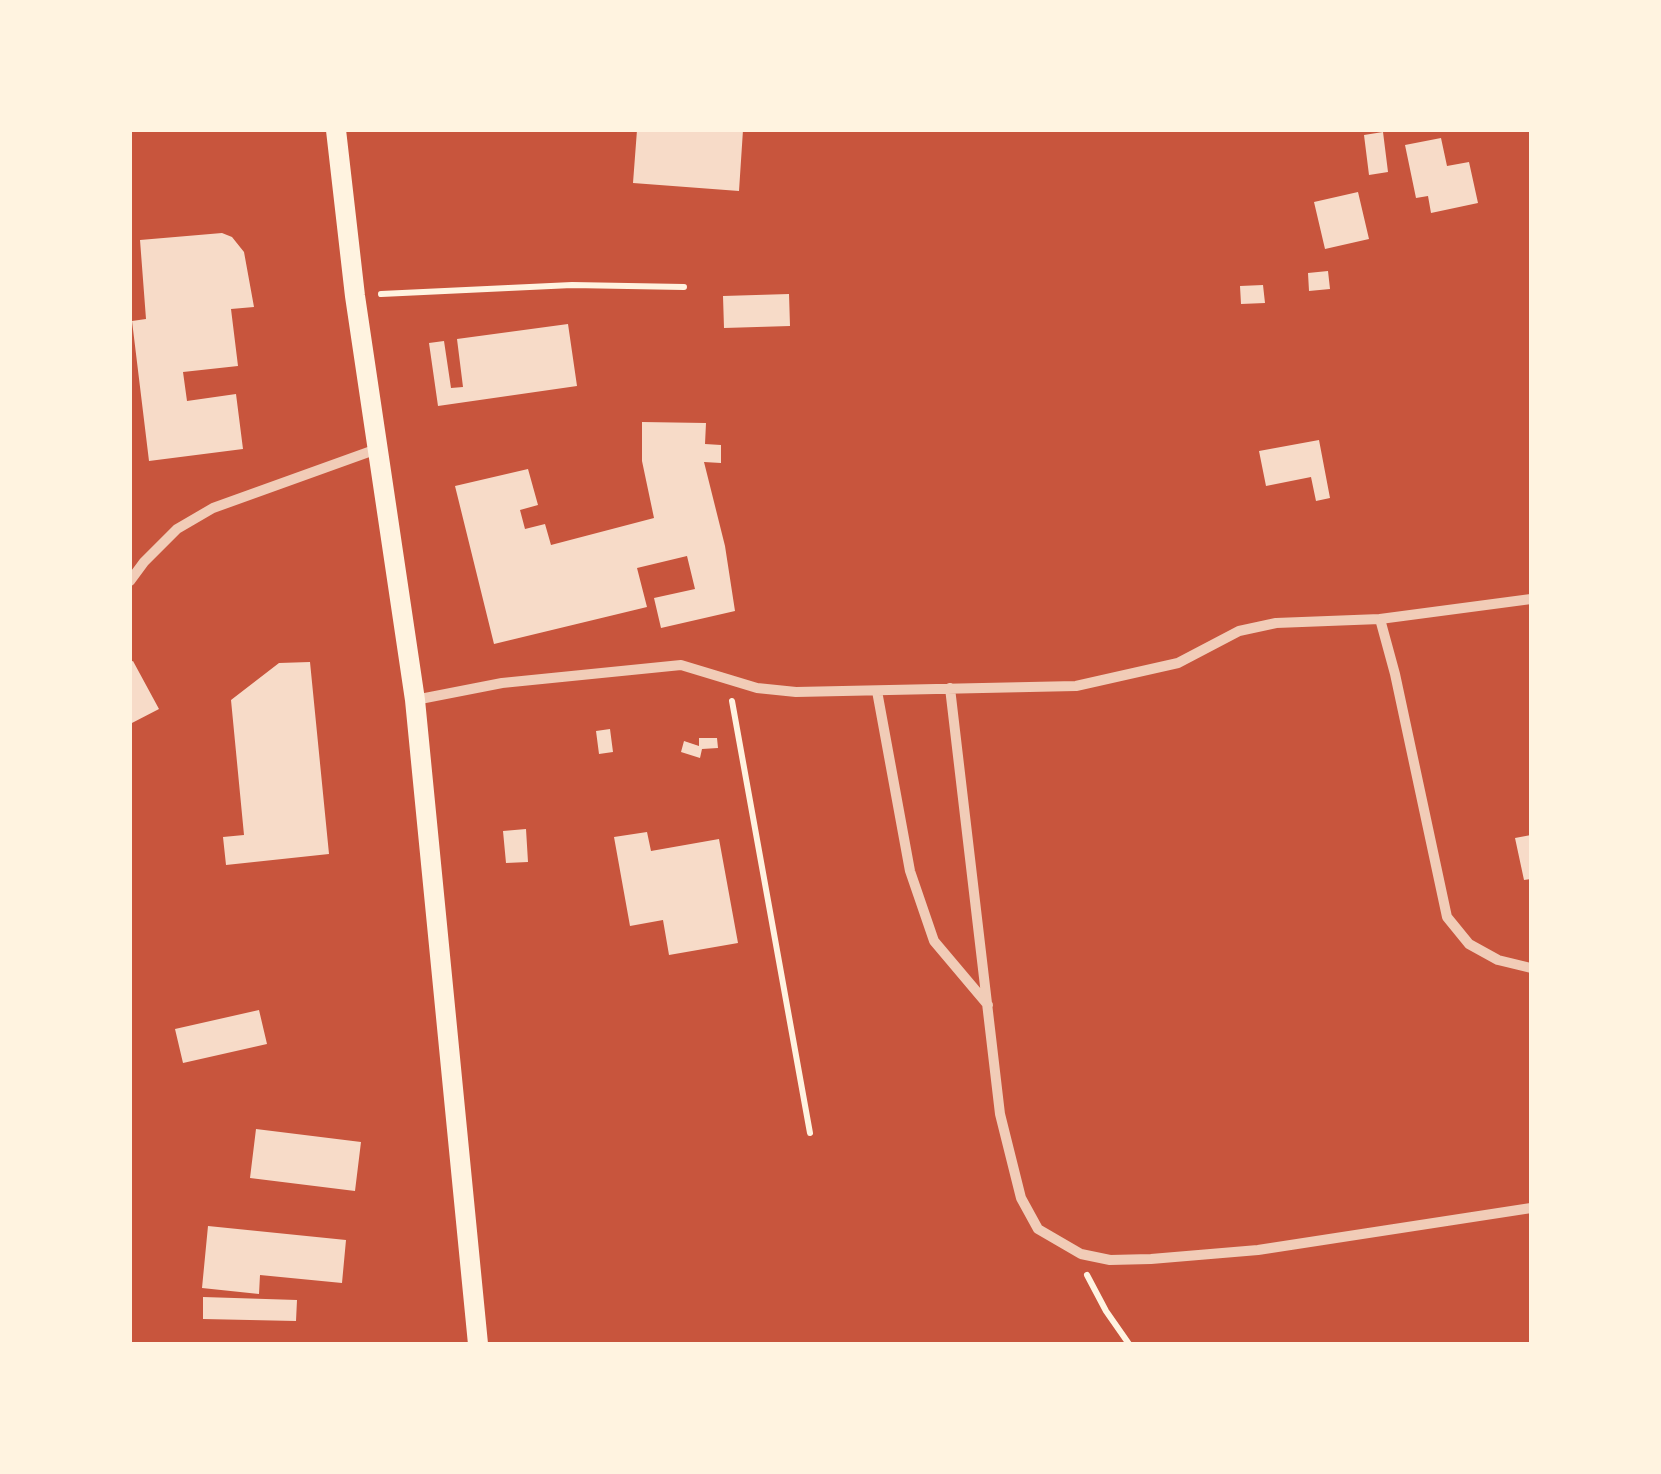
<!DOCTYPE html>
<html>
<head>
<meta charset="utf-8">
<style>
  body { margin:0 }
  #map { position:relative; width:1661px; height:1474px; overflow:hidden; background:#c8553d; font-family:Karla,sans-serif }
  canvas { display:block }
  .frame { position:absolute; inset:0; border:132px solid #fff3e0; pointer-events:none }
</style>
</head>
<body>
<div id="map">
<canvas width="1661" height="1474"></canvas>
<div class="frame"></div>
</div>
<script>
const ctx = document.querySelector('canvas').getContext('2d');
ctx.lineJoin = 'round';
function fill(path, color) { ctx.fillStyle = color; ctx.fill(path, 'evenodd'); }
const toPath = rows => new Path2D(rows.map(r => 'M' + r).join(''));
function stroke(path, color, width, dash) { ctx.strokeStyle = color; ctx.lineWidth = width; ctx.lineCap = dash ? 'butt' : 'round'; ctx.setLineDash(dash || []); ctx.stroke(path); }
const building = toPath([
  [637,130,743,130,739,191,633,183],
  [1383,132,1388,172,1369,175,1364,135],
  [1441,138,1447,166,1469,162,1478,203,1431,213,1428,196,1416,198,1405,145],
  [1358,192,1369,239,1325,249,1314,202],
  [222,233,232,237,244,252,254,307,231,309,238,366,183,372,187,401,236,394,243,449,149,461,132,321,146,319,140,240],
  [1328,271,1330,289,1309,291,1308,273],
  [1263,285,1265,303,1241,304,1240,286],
  [789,294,790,326,724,328,723,296],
  [568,324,577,386,438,406,429,343,444,341,451,388,463,387,457,339],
  [642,422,706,423,705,444,721,445,721,463,704,462,725,546,735,611,661,628,654,598,695,589,687,556,637,568,647,607,494,644,455,486,528,469,538,505,520,510,525,529,545,524,551,545,654,518,642,461],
  [1319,440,1330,498,1316,501,1311,477,1266,486,1259,451],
  [133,661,159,709,130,724,130,662],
  [310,662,329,854,226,865,223,837,244,835,231,700,279,663],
  [610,729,613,752,599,754,596,731],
  [699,738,717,738,718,748,702,749,700,758,681,752,684,741,699,746],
  [526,829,528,862,506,863,503,831],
  [647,832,651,851,719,839,738,943,669,955,663,920,630,926,614,837],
  [1531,835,1531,879,1524,880,1515,838],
  [259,1010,267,1044,183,1063,175,1029],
  [256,1129,361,1142,355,1191,250,1178],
  [208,1226,346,1240,342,1283,260,1275,259,1294,202,1288],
  [203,1297,297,1300,296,1321,203,1319]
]);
const path = toPath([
  [381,294,572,285,684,287],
  [732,701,810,1133],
  [1087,1275,1106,1311,1129,1344]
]);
const minor = toPath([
  [130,581,144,562,177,529,213,508,377,449],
  [1380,619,1531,599],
  [950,688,1000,1114,1021,1198,1038,1229,1081,1254,1110,1260,1151,1259,1258,1250,1531,1208],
  [877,691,910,871,934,941,988,1005],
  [415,700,502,683,681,665,757,688,796,692,1076,686,1178,663,1239,631,1276,623,1380,619,1395,674,1447,917,1469,944,1498,960,1531,968]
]);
const secondary = toPath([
  [336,130,355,296,415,700,478,1344]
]);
fill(building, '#f7dbc8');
stroke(path, '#fff3e0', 6);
stroke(minor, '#f1ccb7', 10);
stroke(secondary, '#fff3e0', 20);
</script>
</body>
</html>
